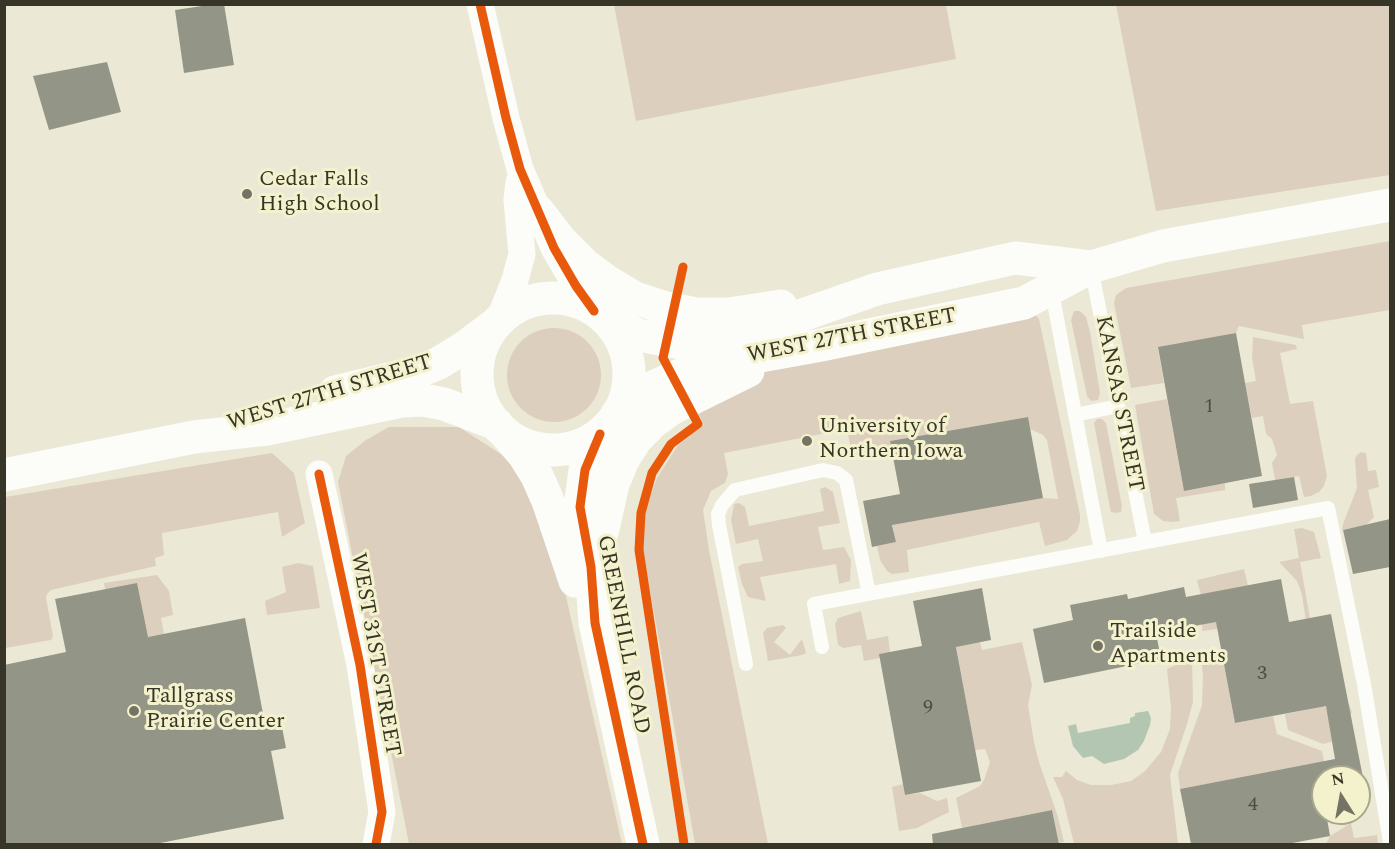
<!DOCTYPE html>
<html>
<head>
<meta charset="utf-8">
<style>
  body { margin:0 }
  #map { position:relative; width:1395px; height:849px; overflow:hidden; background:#ebe9d6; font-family:Spectral,serif }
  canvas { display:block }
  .frame { position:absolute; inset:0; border:6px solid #363527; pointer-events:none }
  .north { position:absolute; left:1311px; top:765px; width:60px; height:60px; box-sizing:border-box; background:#f4f1cd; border:2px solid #a8a68b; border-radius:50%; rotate:349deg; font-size:16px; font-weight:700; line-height:24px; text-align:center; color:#363527 }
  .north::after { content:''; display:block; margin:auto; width:21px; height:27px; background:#757464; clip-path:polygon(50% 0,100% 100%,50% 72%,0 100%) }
</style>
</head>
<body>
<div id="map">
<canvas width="1395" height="849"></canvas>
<div class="frame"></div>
<div class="north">N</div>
</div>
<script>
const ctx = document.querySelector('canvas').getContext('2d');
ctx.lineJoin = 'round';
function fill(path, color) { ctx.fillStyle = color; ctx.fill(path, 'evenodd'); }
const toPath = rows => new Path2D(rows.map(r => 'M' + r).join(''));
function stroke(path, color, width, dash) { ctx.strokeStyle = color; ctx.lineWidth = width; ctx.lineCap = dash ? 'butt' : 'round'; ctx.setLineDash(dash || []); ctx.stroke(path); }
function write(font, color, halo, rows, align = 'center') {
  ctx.font = font + ' Spectral,serif'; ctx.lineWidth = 6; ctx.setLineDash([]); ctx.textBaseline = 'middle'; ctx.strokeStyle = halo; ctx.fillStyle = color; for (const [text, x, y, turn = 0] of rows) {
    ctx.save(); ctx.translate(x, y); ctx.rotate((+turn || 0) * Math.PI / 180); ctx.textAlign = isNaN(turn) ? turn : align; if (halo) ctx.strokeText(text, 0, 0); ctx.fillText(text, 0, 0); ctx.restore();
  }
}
const green = toPath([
  [614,5,946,5,956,59,636,121],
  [1116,5,1390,5,1390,175,1156,211],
  [1390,241,1390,310,1302,325,1304,339,1239,326,1236,333,1158,349,1164,383,1131,388,1114,303,1116,295,1126,288],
  [1032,311,1039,319,1080,515,1080,521,1077,531,1067,540,1045,546,1039,522,907,550,909,572,892,574,887,571,880,560,877,546,896,542,890,512,1043,498,1058,499,1047,440,1043,435,1030,429,1028,417,890,441,892,451,858,457,852,455,847,429,724,453,728,474,725,483,711,491,703,510,709,550,768,844,695,844,643,551,645,511,657,478,678,445,704,425,695,407,654,395],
  [1074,311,1080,311,1086,317,1090,332,1100,393,1098,400,1091,401,1087,396,1071,320],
  '507 375a47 47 0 1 1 94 0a47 47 0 1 1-94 0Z',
  [1253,337,1296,345,1297,349,1280,353,1290,404,1313,401,1327,476,1324,486,1319,492,1311,496,1304,497,1299,476,1275,480,1272,463,1277,455,1272,439,1266,434,1263,416,1252,418,1245,383,1256,381,1252,358],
  [1167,399,1184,490,1225,483,1225,490,1176,498,1180,521,1172,522,1163,521,1154,514,1135,405],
  [1097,419,1102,419,1106,423,1122,506,1121,512,1117,513,1111,512,1110,508,1094,423],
  [389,427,459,427,524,469,565,592,622,844,409,844,338,482,346,456,366,440],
  [1361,452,1366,453,1368,471,1376,470,1379,487,1368,490,1374,517,1366,525,1342,530,1343,524,1357,488,1355,459,1357,455],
  [272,453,294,473,305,523,282,537,278,512,162,533,164,555,155,558,156,566,51,590,47,594,46,598,53,636,51,640,5,648,5,497],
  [825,487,833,492,840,523,818,527,823,550,844,547,851,560,850,581,839,584,836,564,760,577,766,601,748,597,742,584,738,567,742,564,763,561,758,539,736,544,731,520,734,504,739,503,745,507,749,526,824,511,820,489],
  [1302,528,1314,532,1321,558,1300,562,1310,618,1306,622,1302,595,1297,581,1279,562,1299,558,1294,529],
  [298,563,313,566,320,608,267,615,265,601,286,592,282,567],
  [1244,569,1248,586,1217,629,1202,631,1203,604,1197,580],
  [157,575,169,591,173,615,161,618,164,634,148,637,105,589,104,583],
  [861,611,867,640,888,636,890,652,880,654,880,658,864,661,861,645,843,648,838,645,835,624,838,618],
  [783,625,786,628,774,642,790,655,802,639,806,653,802,655,768,661,763,633,767,628],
  [955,640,980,642,982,650,1022,642,1032,685,1028,705,1034,742,1039,762,1058,817,1064,842,1059,843,1052,810,962,828,956,798,980,786,984,780,990,762,985,749,975,750],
  [1221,650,1235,723,1273,716,1277,734,1322,751,1327,777,1323,777,1316,763,1180,789,1178,773,1202,705,1203,676,1201,655],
  [1192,656,1193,702,1187,724,1170,775,1178,844,1074,844,1063,799,1053,777,1062,777,1066,771,1077,780,1091,785,1111,785,1131,781,1145,771,1161,752,1170,729,1171,708,1167,669,1176,665,1179,658],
  [1324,695,1326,709,1349,704,1352,712,1335,741,1323,744,1288,730,1285,714,1305,710],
  [903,784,905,795,920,793,937,801,947,798,949,812,917,828,899,831,892,787],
  [1351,823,1354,838,1377,835,1378,844,1326,844,1330,836]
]);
const water = toPath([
  [1148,711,1151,718,1150,725,1144,741,1138,750,1124,759,1104,764,1092,756,1083,758,1073,746,1068,726,1076,724,1078,733,1130,723,1130,718,1135,716,1135,713]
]);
const building = toPath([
  [216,4,224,4,234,65,184,73,175,10],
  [107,62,121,112,49,130,33,76],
  [1236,333,1262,476,1184,491,1158,347],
  [1028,417,1043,498,892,525,896,542,872,547,863,501,900,494,890,441],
  [1294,477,1298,500,1253,508,1249,484],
  [1390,519,1390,567,1353,574,1343,530],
  [1281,579,1289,622,1331,614,1365,788,1359,790,1359,777,1323,777,1323,813,1326,813,1330,836,1287,844,1191,844,1180,789,1335,759,1326,706,1235,723,1216,622,1156,633,1161,659,1044,683,1033,629,1073,620,1070,605,1127,594,1128,599,1184,587,1186,597],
  [137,583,148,637,245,618,264,719,280,717,286,748,271,751,284,819,155,844,4,844,4,665,66,652,55,599],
  [982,588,991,640,956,647,981,781,905,795,879,654,922,646,913,601],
  [1052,810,1059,844,933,844,932,834]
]);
const service = toPath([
  [1091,267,1145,542],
  [1051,287,1101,551],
  [1075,415,1118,406],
  [822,647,814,604,1328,508,1364,684,1390,842],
  [746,664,719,525,718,514,722,505,735,490,823,470,837,473,846,480,869,594]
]);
const minor = toPath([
  [480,4,506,118,520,169,554,248,576,286,594,311],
  [499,321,515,280,522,254,517,200,519,182],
  [319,474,360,665,382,812,376,844]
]);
const tertiary = toPath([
  [506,434,524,455,537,476,548,501,575,581],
  [600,434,585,470,580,507,591,567,595,623,643,844]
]);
const secondary = toPath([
  [538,211,561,241,585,265,608,282,635,298,666,308,696,314,729,314,781,306],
  '477 374a76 76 0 1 1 152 0a76 76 0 1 1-152 0Z',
  [606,319,638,335,682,343,704,343,742,336,877,289,1015,258,1091,267],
  [335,392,417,372,439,363,465,347,493,326],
  [617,414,632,399,655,386,682,374,716,364,816,346,1024,303,1091,267,1163,246,1390,205],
  [4,475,194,437,267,429,402,401,423,400,444,404,497,424],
  [591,567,603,529,613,484,623,460,636,439,653,422,671,409,748,371]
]);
const cycleway = toPath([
  [480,4,506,118,520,169,554,248,576,286,594,311],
  [683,267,663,358,698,424,671,444,652,473,641,513,639,550,684,844],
  [600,434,585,470,580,507,591,567,595,623,643,844],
  [319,474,360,665,382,812,376,844]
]);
const markers = [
  [247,194,6,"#757464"],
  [807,441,6,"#757464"],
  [1098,646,6,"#757464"],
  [134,711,6,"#757464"]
];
const numberNames = [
  ["1",1209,408],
  ["3",1262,675],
  ["9",928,709],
  ["4",1253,806]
];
const poiNames = [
  ["Cedar Falls",259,181],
  ["High School",259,206],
  ["University of",819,428],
  ["Northern Iowa",819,453],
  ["Trailside",1110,633],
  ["Apartments",1110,658],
  ["Tallgrass",146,698],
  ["Prairie Center",146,723]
];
const streetNames = [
  ["WEST 27TH STREET",852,337,-11],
  ["WEST 27TH STREET",330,394,-17],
  ["KANSAS STREET",1118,404,79],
  ["GREENHILL ROAD",622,635,79],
  ["WEST 31ST STREET",374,655,80]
];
fill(green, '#dccfbe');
fill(water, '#b3c6b1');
fill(building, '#939587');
stroke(service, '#fcfcf9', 14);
stroke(minor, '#fcfcf9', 27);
stroke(tertiary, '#fcfcf9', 33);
stroke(secondary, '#fcfcf9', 33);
stroke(cycleway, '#e8590c', 9);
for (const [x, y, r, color] of markers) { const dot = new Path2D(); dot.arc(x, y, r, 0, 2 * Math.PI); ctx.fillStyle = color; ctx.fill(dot); stroke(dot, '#f4f1cd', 2); }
write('20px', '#4d4d3f', null, numberNames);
write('22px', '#363527', '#f4f1cd', poiNames, 'left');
write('22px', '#363527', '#f4f1cd', streetNames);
</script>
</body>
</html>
